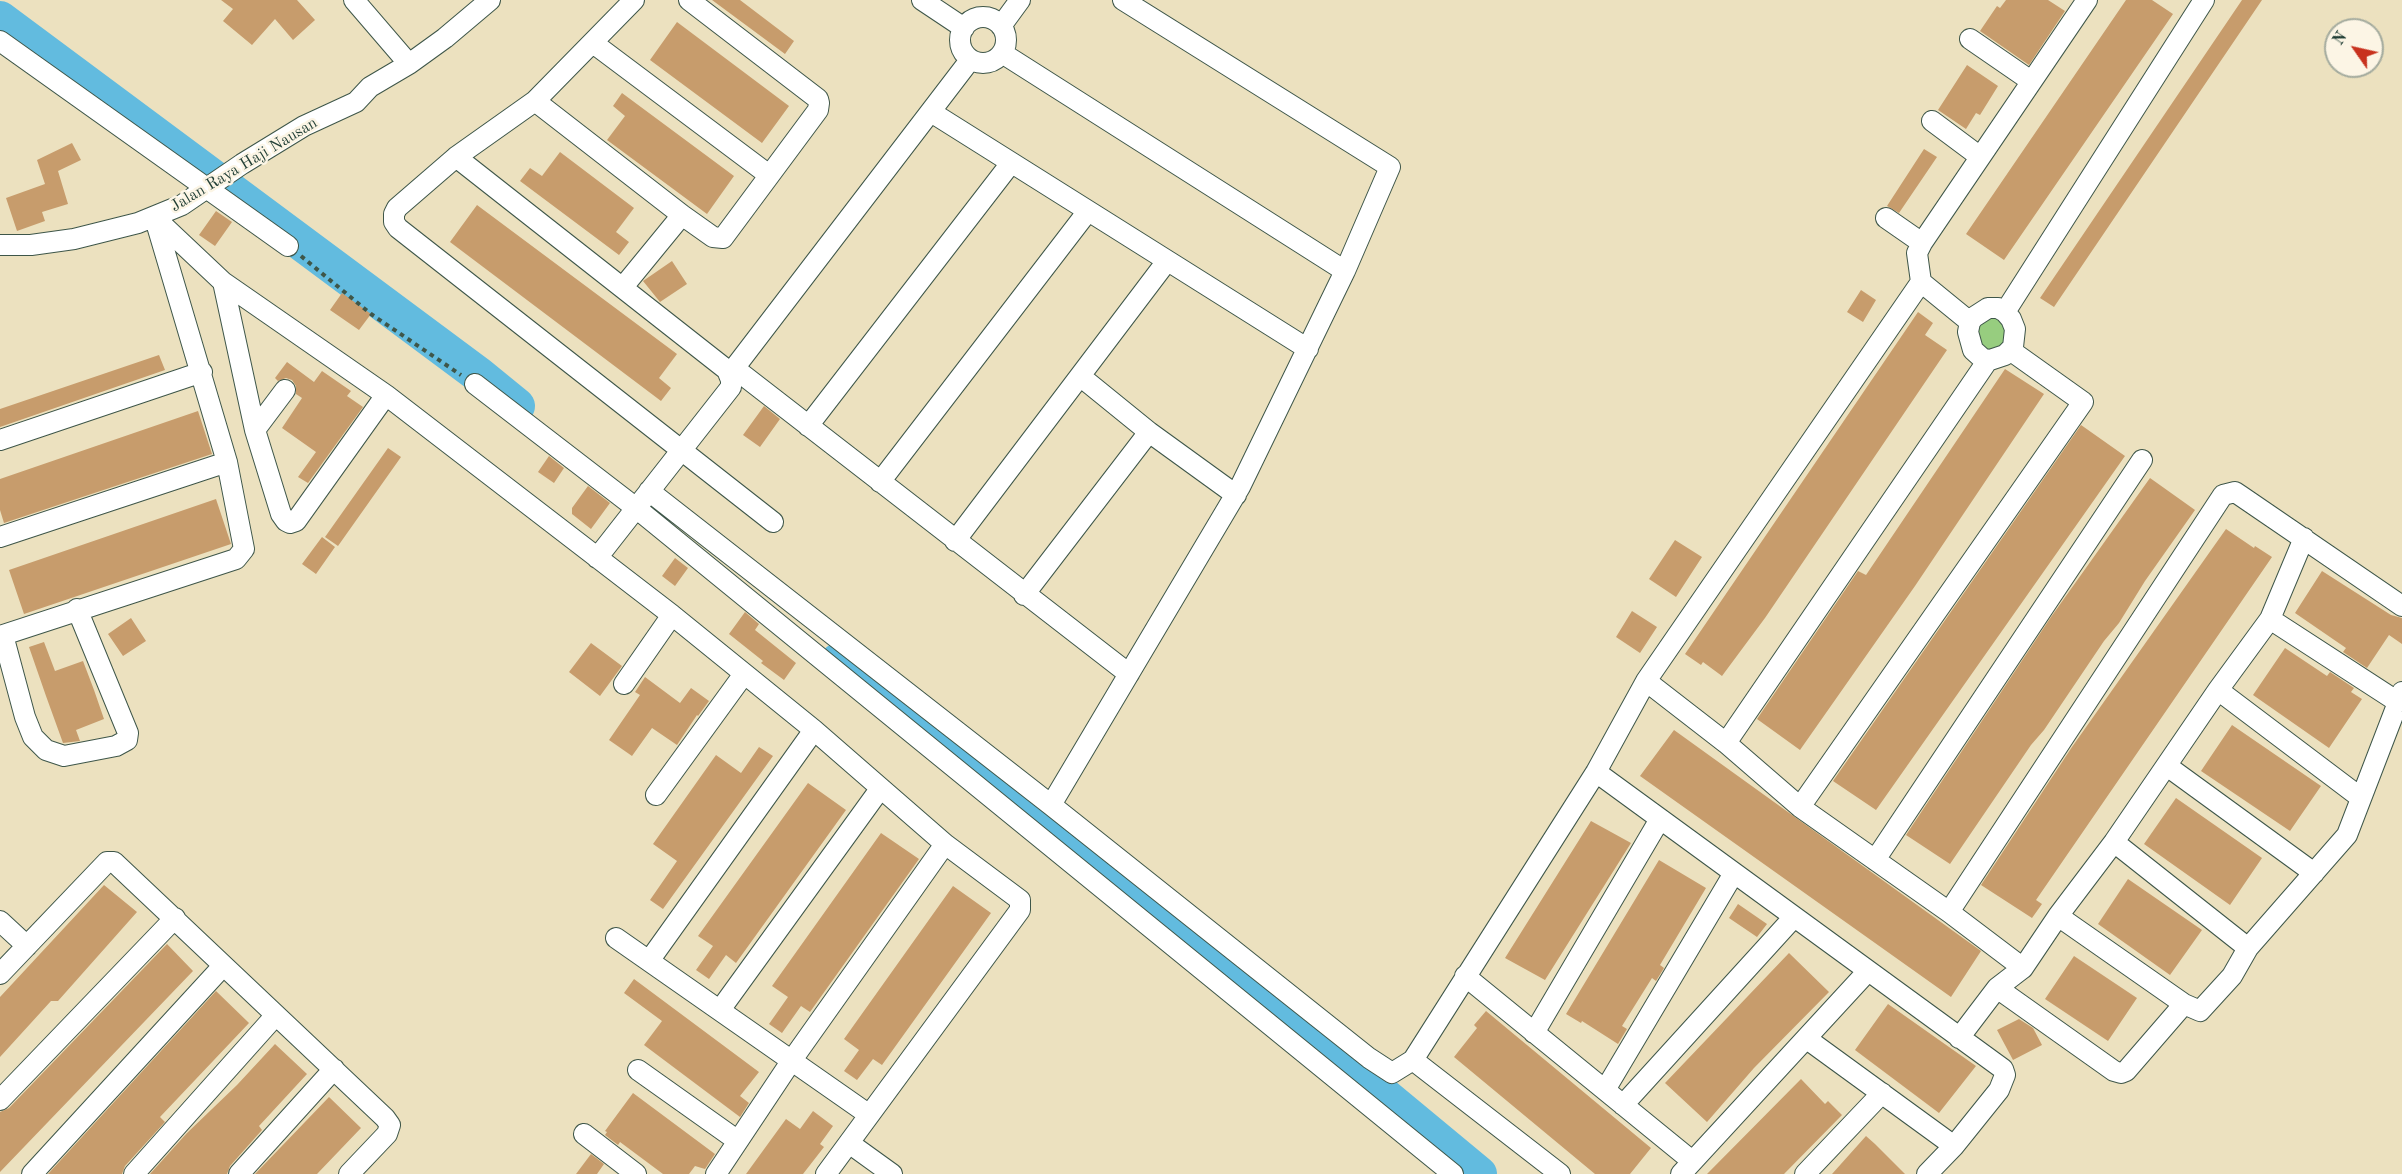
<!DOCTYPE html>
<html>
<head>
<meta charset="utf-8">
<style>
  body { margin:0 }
  #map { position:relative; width:2402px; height:1174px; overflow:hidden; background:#ece1bf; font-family:"Old Standard TT",serif }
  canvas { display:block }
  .north { position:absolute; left:2324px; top:18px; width:60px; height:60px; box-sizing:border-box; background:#fcf5e5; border:2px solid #a4ab9e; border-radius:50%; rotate:304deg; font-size:16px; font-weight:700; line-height:24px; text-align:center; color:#1f3d34 }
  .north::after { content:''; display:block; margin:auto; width:21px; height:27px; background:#c8321e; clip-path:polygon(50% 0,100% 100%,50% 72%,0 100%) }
</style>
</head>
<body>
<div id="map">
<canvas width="2402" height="1174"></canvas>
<div class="north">N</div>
</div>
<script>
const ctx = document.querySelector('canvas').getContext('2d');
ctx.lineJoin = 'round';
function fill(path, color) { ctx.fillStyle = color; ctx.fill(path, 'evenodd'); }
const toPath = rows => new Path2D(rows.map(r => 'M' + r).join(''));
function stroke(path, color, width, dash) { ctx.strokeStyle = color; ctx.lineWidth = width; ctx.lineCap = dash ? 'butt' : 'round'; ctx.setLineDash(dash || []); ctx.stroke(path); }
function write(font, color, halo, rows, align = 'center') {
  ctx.font = font + ' "Old Standard TT",serif'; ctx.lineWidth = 5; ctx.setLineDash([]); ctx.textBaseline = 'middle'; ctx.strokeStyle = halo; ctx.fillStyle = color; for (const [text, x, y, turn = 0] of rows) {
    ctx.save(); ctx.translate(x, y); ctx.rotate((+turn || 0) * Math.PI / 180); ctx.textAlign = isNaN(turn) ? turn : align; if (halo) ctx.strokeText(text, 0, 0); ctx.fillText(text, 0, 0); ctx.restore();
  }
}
const green = toPath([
  [1988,308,2015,329,1990,360,1968,328],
  [647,511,1362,1077,1479,1174,1452,1174]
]);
const river = toPath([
  [0,19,479,375,517,406],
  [838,661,1362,1077,1479,1174]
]);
const building = toPath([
  [221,0,297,0,315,20,293,40,275,19,252,45,223,21,233,9],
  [712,0,740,0,794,41,785,54],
  [2006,0,2048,0,2065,11,2029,65,1980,31,1997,6,2000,8],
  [2126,0,2152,0,2173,14,2004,260,1966,234],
  [2242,0,2262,0,2054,307,2040,298],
  [677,22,789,106,762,143,650,60],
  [1967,65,1998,86,1980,115,1976,113,1966,129,1938,110],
  [622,93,734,176,707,214,607,140,625,116,613,106],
  [72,143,81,160,58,171,68,204,42,212,45,221,17,231,6,198,45,184,37,160],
  [1924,149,1937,157,1899,213,1887,206],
  [560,152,634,208,616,232,629,242,619,255,520,181,530,168,542,176],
  [477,205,677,354,659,378,671,388,661,401,450,242],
  [216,211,232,222,215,246,199,235],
  [672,261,687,284,660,302,643,281],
  [1861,290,1876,300,1863,322,1847,312],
  [342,293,371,314,359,330,330,310],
  [1918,312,1933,323,1925,335,1947,350,1765,618,1722,676,1703,662,1701,665,1685,654],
  [159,355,165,370,0,427,0,409],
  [287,362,314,382,322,371,351,391,347,396,363,407,308,483,298,477,316,452,282,428,302,398,296,394,296,386,292,380,286,378,278,381,275,378],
  [2005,369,2044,394,1915,586,1800,750,1757,719,1858,571,1866,575],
  [764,406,780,419,760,447,743,435],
  [198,411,212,454,4,523,0,510,0,479],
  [2081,425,2125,456,1876,810,1833,781],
  [388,448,401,457,338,546,325,537],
  [549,456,564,468,554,483,538,472],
  [2150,478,2195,510,2145,581,2119,623,2104,641,2044,730,2031,745,1950,864,1906,835,2051,617],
  [588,486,610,503,591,529,572,514,572,508],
  [216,499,231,544,24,614,9,570],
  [2226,529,2254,548,2255,546,2272,557,2036,900,2042,904,2032,918,1981,885,2072,747],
  [322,537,335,547,316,574,302,564],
  [1675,540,1702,557,1676,597,1649,579],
  [675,558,688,568,675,586,662,576],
  [2322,571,2391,615,2402,618,2402,644,2389,635,2367,668,2343,652,2346,648,2295,613],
  [1632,611,1657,627,1640,653,1616,637],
  [745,612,759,624,755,630,796,663,784,680,761,663,763,661,729,634],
  [131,618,146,641,123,656,108,634],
  [44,642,55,671,83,661,94,690,104,719,76,730,80,741,63,743,46,696,29,647],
  [591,643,622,666,600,696,569,672],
  [2285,648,2327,676,2330,672,2354,688,2351,692,2362,699,2329,748,2253,695],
  [645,677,680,703,691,688,709,701,698,716,697,715,677,745,652,728,632,756,609,740,640,695,635,692],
  [2232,725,2321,786,2290,831,2201,771],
  [1674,730,1981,951,1951,997,1640,776],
  [759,747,773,756,663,909,650,900,677,861,653,844,716,755,741,773],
  [808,783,846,810,736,963,726,955,709,979,696,970,713,946,698,936],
  [2176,798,2262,858,2230,905,2144,844],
  [1591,821,1631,843,1545,980,1505,958],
  [881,833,919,859,810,1012,801,1006,782,1033,769,1024,788,997,772,986],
  [1659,860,1706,888,1660,965,1664,968,1656,981,1652,978,1622,1026,1627,1029,1618,1044,1582,1021,1581,1023,1566,1014],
  [2128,879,2202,930,2170,975,2098,924],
  [104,885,137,912,58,1001,51,1001,0,1057,0,997],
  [953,886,991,913,882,1065,873,1059,857,1080,844,1071,859,1050,844,1039],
  [1738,904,1767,924,1757,937,1729,918],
  [167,944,193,971,0,1172,0,1112,9,1108],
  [1789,953,1829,992,1754,1068,1707,1122,1665,1083],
  [2074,956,2137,998,2108,1041,2045,999],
  [634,979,759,1072,740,1096,749,1103,740,1117,644,1045,662,1021,624,993],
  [216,991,249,1023,160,1117,165,1122,125,1166,122,1174,48,1174],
  [1888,1004,1976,1066,1939,1113,1855,1050],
  [1486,1011,1651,1148,1630,1174,1595,1174,1454,1057,1477,1028,1474,1025],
  [2019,1019,2033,1028,2042,1045,2013,1060,1997,1030],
  [275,1044,307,1074,259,1126,262,1130,230,1166,227,1174,150,1174,187,1133,237,1085],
  [1801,1079,1825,1104,1828,1101,1842,1115,1784,1174,1707,1174],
  [633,1093,715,1154,705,1169,695,1166,689,1174,663,1174,620,1142,618,1145,605,1135,607,1132,605,1131],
  [329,1097,361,1128,317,1174,255,1174],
  [813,1111,833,1126,820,1144,824,1147,803,1174,746,1174,786,1119,800,1129],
  [1866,1136,1875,1144,1905,1174,1832,1174],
  [591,1154,604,1164,597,1174,576,1174]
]);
const path = toPath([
  [301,256,371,314,461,375]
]);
const minor = toPath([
  [354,0,409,64],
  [634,0,535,101,456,157,397,208,394,214,394,222,398,228,773,522],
  [922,0,964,28],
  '960 40a23 23 0 1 1 46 0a23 23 0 1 1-46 0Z',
  [1001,26,1020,0],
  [1970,39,2031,81],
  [0,41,288,246],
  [593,43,769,175],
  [1002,53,1345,271],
  [535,101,682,215,713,237,723,238,818,110,819,103,818,99,689,0],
  [931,112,1308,349],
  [1932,121,1979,156],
  [456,157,727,370,731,380,731,387,597,558],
  [154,217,223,282,386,395,672,615,814,730,945,844,1020,900,1020,910,826,1174],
  [1886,218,1922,243],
  [0,245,31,245,74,239,138,223,182,205,242,164,304,126,356,102,370,87,409,64,445,38,490,0],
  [223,282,255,430,281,514,286,521,290,523,296,521,386,395],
  [1921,282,1970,322],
  [623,287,682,215],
  [1988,308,1998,308,2005,312,2011,319,2015,329,2013,347,2005,355,1990,360,1983,359,1973,350,1968,332,1970,322,1974,317,1988,308],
  [2005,312,2204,0],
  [734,368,1129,674],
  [729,375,970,60],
  [1080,376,1149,432,1236,495],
  [475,384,636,508,1453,1174],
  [808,426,1011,163],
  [255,430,285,390],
  [0,440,202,372],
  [880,482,1088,211],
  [649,491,1051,805,1369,1058,1392,1073,1413,1060,1596,772,1646,681,1921,282,1917,253,1922,243,2087,0],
  [0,537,227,462],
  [955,541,1167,261],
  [1024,595,1149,432],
  [2270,619,2398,702],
  [3,635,25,717,33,737,46,750,64,756,116,746,127,740,128,733,77,609],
  [0,636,236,559,244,549,227,462,155,219],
  [1646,681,1726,743,1800,807,1949,912,2023,968],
  [624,684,672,615],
  [2218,690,2361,798],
  [1726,743,1988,360],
  [2167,766,2314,873],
  [1596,772,2003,1069,2005,1075,1999,1090,1954,1146,1927,1174],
  [656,795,744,674],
  [1051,805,1240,487,1345,271,1390,167,1123,0],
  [1800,807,2083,402,2010,350],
  [2114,842,2248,948],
  [1875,860,2142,460],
  [1949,912,2223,495,2235,492,2241,496,2402,606],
  [2058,916,2184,1004],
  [0,921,27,946],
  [616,938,868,1114],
  [649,961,814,730],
  [0,974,107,862,114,862,385,1118,390,1125,387,1134,349,1174],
  [1465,976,1692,1161],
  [1997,988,2114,1071,2121,1073,2126,1071,2184,1004,2200,1011,2232,976,2248,948,2347,835,2402,692],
  [720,1010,880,789],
  [1534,1033,1660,819],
  [1959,1038,1997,988,2023,968,2058,916,2114,842,2218,690,2270,619,2304,538],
  [1807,1039,1954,1146],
  [1413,1060,1560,1174],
  [638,1070,738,1141],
  [1605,1090,1734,873],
  [0,1100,175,918],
  [1623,1105,1794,917],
  [584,1134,636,1174],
  [849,1143,892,1174],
  [32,1174,223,966],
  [134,1174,276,1015],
  [239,1174,334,1069],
  [716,1174,792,1060,945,844],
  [1681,1174,1868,971],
  [1805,1174,1882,1093]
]);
const streetNames = [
  ["Jalan Raya Haji Nausan",244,165,-31]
];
fill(green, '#97cd7f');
stroke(river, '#62bbdf', 36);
fill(building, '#c79c6c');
stroke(minor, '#3e5649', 22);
stroke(path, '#3e5649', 4, [4.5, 4.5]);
stroke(minor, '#fff', 20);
write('16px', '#1f3d34', '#fcf5e5', streetNames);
</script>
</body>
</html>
